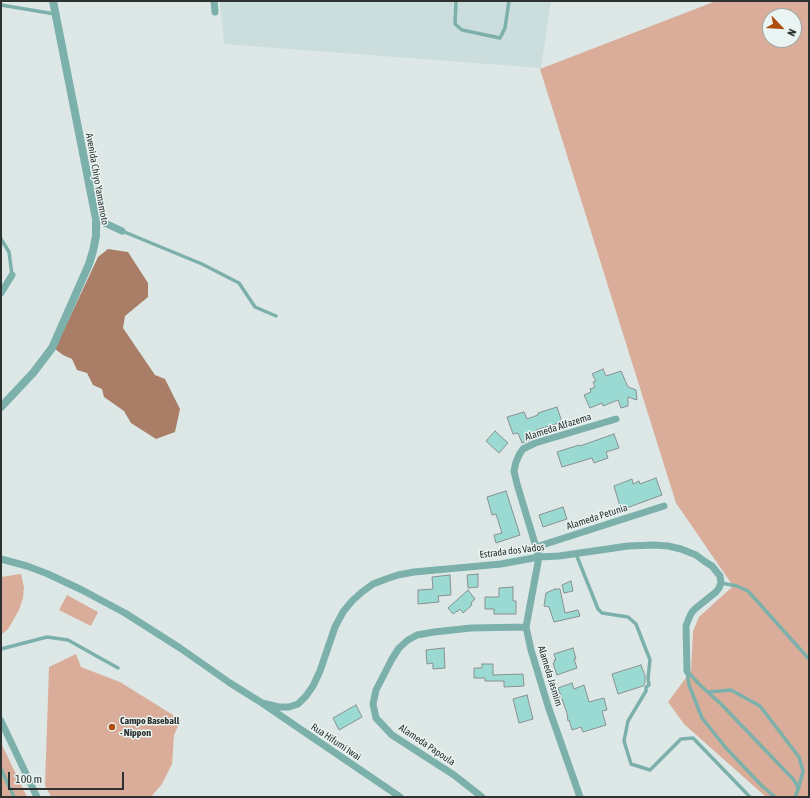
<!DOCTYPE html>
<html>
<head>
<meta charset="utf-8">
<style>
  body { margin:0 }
  #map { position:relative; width:810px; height:798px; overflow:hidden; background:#dde8e6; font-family:"Asap Condensed",sans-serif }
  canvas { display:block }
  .frame { position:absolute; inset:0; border:2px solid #2d3130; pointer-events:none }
  .north { position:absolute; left:762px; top:8px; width:40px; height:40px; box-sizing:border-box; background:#eaf5f3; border:1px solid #9ea7a5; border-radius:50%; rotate:115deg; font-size:11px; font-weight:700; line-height:16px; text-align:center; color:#2d3130 }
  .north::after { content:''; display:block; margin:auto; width:14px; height:18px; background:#af4d0d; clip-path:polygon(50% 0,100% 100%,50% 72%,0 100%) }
  .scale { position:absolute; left:8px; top:772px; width:116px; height:18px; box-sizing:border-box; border:2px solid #2d3130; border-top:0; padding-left:5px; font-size:12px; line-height:14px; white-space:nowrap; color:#2d3130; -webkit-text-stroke:3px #eaf5f3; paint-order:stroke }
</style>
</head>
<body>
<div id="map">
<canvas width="810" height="798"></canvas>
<div class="frame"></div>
<div class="north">N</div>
<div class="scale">100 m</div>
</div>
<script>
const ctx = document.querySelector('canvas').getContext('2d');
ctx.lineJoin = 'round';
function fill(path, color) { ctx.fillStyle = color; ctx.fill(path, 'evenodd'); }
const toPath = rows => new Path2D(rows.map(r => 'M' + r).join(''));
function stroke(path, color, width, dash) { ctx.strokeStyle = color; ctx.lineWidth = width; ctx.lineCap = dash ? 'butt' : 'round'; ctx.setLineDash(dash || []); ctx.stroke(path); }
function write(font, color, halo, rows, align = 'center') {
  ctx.font = font + ' "Asap Condensed",sans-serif'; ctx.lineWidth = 3; ctx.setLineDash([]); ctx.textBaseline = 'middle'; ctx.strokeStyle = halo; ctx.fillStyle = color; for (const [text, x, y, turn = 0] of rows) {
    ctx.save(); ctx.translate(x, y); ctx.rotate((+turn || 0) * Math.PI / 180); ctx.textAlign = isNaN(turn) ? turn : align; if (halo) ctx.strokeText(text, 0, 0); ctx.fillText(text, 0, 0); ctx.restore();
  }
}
const built = toPath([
  [220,1,551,1,541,68,224,44]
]);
const green = toPath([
  [716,1,809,1,809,797,766,797,684,724,668,702,691,671,693,631,699,617,733,586,676,503,540,69],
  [770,16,794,16,794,40,770,40],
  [21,574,24,587,23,598,19,610,14,619,8,629,1,635,1,577],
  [67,595,98,612,91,626,59,610],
  [76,654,81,667,120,682,181,720,174,735,172,764,162,784,151,797,51,797,45,785,49,667],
  [1,743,27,797,1,797]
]);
const water = toPath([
  [108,249,128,252,148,283,148,297,125,316,123,328,155,375,165,379,180,409,175,432,156,439,131,423,124,411,104,397,102,389,93,385,87,373,77,370,72,359,63,355,55,349,98,257]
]);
const building = toPath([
  [603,369,606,376,621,371,628,387,636,390,637,400,628,397,628,406,621,408,618,400,603,406,602,403,590,408,584,395,591,392,590,389,595,387,593,382,596,381,592,374,603,369],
  [557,407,562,422,536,430,538,437,522,443,518,433,513,434,507,417,524,412,527,419,538,415,538,413,557,407],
  [495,431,508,443,499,453,486,441,495,431],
  [614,434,619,448,606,452,608,458,594,463,592,458,562,467,557,452,579,445,580,446,614,434],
  [656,478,662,495,621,510,614,486,632,479,633,484,639,481,640,484,656,478],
  [506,491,520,535,496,543,494,535,502,533,496,514,492,515,487,497,506,491],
  [563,507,567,519,543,527,539,515,563,507],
  [478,574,478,587,468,588,467,575,478,574],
  [450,575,451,595,438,596,439,602,418,604,418,590,433,589,432,577,450,575],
  [571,581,573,591,564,593,562,585,571,581],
  [513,587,513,601,516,601,516,614,494,614,494,609,485,609,485,597,499,597,499,588,513,587],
  [555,589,560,589,565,613,578,610,580,616,554,622,549,607,544,606,546,593,555,589],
  [468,590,475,599,471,603,472,605,463,613,460,609,457,612,457,611,453,614,448,608,468,590],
  [444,648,445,668,433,669,433,663,427,664,426,650,444,648],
  [573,648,576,659,574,659,577,668,557,675,553,663,555,662,554,660,556,660,554,654,573,648],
  [482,664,493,664,493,675,523,674,524,686,504,687,504,681,485,681,485,678,474,678,474,668,482,668,482,664],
  [641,665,645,676,645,683,643,686,618,694,612,674,641,665],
  [572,683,574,689,584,685,589,702,604,698,607,710,602,711,606,725,583,732,581,727,572,730,569,720,568,721,567,713,558,688,572,683],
  [527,695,533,719,519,723,513,699,527,695],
  [356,705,362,717,339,730,333,718,356,705]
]);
const service = toPath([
  [456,1,455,24,462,30,500,38,505,28,509,1],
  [1,5,55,14],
  [122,231,202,264,239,283,255,307,276,316],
  [1,239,9,252,12,275],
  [576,554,598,609,602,613,628,617,636,624,650,660,648,678,649,685,646,687,646,691,628,721,624,741,631,764,650,770,681,739,693,738,750,797],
  [721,583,737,586,748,591,809,659],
  [1,649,47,637,68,640,118,668],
  [687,671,699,684,721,704,793,779,797,785,798,790,795,797],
  [687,672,689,685,702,718,726,748,762,786,775,797],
  [708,692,731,690,760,706,799,757,803,771,798,790],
  [1,769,14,797]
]);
const minor = toPath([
  [214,1,215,12],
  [96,219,122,231],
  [1,293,12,275],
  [536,547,664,506],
  [1,559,27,566,48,574,82,590,125,613,180,648,230,683,262,703,400,797],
  [262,703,279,707,289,707,298,704,306,696,313,686,320,671,335,627,343,612,352,601,362,592,373,584,386,579,398,575,414,572,501,564,539,557,559,556,628,546,654,545,668,546,681,549,696,555,704,561,712,566,720,576,721,583,719,588,716,592,696,608,692,612,689,618,686,626,687,671],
  [1,721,37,797],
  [482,797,454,775,392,735,376,718,373,704,376,690,392,659,399,648,408,640,417,635,434,632,471,628,526,627],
  [580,797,548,706,531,650,526,627,539,557,517,484,514,471,516,462,519,455,523,449,535,443,616,419]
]);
const tertiary = toPath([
  [1,407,33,373,52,348,89,264,93,251,96,236,96,219,53,1]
]);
const markers = [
  [112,727,4,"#af4d0d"]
];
const streetNames = [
  ["Avenida Chiyo Yamamoto",97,179,80],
  ["Alameda Alfazema",558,427,-18],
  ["Alameda Petunia",597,517,-18],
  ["Estrada dos Vados",512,551,-7],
  ["Alameda Jasmim",550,676,73],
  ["Rua Hifumi Iwai",336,742,34],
  ["Alameda Papoula",427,745,34]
];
const poiNames = [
  ["Campo Baseball",120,721],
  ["- Nippon",120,733]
];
fill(built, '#cbdddc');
fill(green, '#d9ad99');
fill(water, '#aa7d67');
fill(building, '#9adad3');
stroke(building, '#889190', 1);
stroke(service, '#7cb1ab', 3.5);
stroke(minor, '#7cb1ab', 7);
stroke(tertiary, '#7cb1ab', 8);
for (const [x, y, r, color] of markers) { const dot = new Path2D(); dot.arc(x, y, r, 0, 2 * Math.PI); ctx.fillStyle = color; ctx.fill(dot); stroke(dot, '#eaf5f3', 1.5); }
write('10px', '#2d3130', '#eaf5f3', streetNames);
write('bold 10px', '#2d3130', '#eaf5f3', poiNames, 'left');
</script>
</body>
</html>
